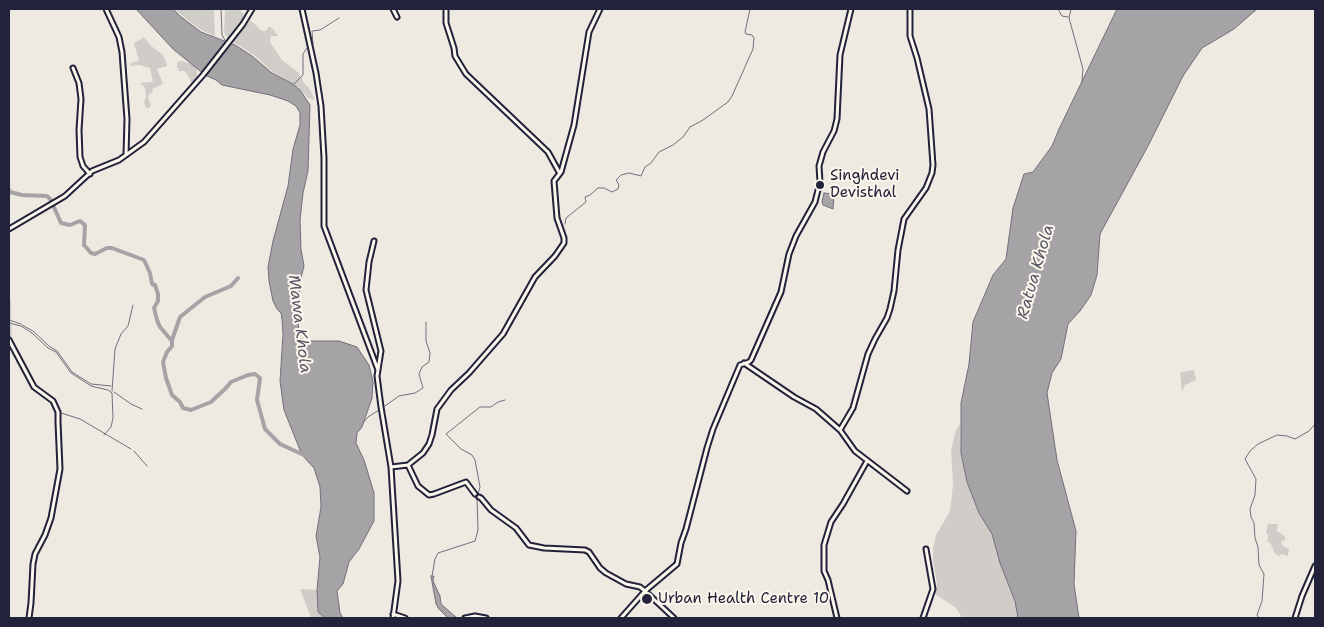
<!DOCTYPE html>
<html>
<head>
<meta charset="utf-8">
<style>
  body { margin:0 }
  #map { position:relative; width:1324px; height:627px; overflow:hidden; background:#eeeae2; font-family:"Shantell Sans",sans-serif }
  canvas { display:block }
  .frame { position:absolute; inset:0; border:10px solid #22223b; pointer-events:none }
</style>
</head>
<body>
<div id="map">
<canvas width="1324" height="627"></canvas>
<div class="frame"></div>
</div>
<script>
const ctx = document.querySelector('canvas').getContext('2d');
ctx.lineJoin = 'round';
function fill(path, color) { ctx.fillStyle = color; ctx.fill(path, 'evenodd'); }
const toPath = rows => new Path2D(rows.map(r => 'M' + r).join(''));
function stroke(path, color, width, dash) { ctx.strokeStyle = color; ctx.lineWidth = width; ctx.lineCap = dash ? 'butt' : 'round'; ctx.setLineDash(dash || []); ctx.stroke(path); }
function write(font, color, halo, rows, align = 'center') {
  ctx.font = font + ' "Shantell Sans",sans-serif'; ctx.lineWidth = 4; ctx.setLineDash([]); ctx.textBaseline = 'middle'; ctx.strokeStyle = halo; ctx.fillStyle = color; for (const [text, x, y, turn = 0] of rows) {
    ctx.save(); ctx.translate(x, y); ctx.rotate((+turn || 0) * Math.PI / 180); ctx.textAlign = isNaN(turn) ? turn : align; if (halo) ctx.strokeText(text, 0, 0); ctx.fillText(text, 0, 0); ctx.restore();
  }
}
const green = toPath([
  [175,9,214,9,215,36,201,30,180,14],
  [225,9,238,9,244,14,242,22,228,40,224,32],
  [250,20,262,31,266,31,269,26,273,29,278,36,271,36,270,42,282,60,299,73,304,83,309,88,315,100,308,98,298,87,273,72,254,55,233,42],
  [144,37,150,45,163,55,167,64,167,66,157,69,163,84,154,88,152,90,153,93,149,94,148,98,151,105,149,108,146,108,144,102,146,96,145,88,140,83,153,82,150,68,140,65,130,66,130,63,139,61,134,43],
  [182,61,192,64,197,70,197,80,191,85,190,79,187,74,184,71,179,71,177,67,177,62],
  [11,300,12,344,9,340,9,301],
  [1194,370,1196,380,1185,385,1182,392,1180,372],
  [960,424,961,453,967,482,979,513,992,534,1000,563,1015,601,1018,618,962,618,956,608,935,594,937,583,933,561,933,548,936,535,950,511,953,484,951,450,956,430],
  [1268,524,1278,524,1277,531,1285,536,1285,540,1281,542,1283,546,1289,549,1288,556,1282,554,1278,556,1274,552,1271,544,1267,541,1268,536,1266,532],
  [300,589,317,590,318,612,325,618,311,618]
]);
const water = toPath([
  [136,9,173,9,180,16,201,32,235,45,252,56,272,73,293,84,300,90,310,105,308,171,303,193,300,220,301,249,304,266,300,282,298,338,310,341,339,341,357,347,369,365,373,382,372,398,362,427,357,433,356,443,364,460,374,493,374,521,359,549,349,562,343,584,337,591,340,613,343,618,325,618,318,612,317,590,320,557,316,536,321,507,320,487,314,468,302,455,284,410,280,381,283,334,282,319,281,313,277,309,273,301,269,281,268,267,273,241,288,186,293,149,300,125,300,113,296,106,288,101,270,95,222,85,216,80,205,75,173,49,136,9],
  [1117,9,1257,9,1234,29,1202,48,1183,76,1148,146,1100,234,1097,275,1091,295,1080,311,1068,324,1061,359,1052,373,1047,393,1057,460,1076,531,1074,584,1079,618,1018,618,1015,601,1000,563,992,534,979,513,967,482,961,453,961,403,969,364,973,322,993,275,1006,259,1013,208,1024,174,1033,172,1052,146,1059,129,1117,9],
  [824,193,834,194,833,209,823,205,822,202,824,193],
  [431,576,434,576,433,581,440,596,441,604,457,618,448,618,439,609,436,604,431,576]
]);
const stream = toPath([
  [221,9,222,35,226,42],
  [1058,9,1062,16,1068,17],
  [1071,9,1069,18,1083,69,1082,81],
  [294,84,303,75,303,54,307,48,313,45,312,31,320,30,339,18],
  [565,224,566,218,586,202,585,197,590,195,598,188,604,188,612,192,618,189,619,185,616,180,621,175,629,173,641,176,645,167,651,163,659,152,673,145,683,137,690,127,703,120,728,102,732,96,753,49,754,38,752,35,746,34,745,32,750,9],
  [9,320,21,324],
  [9,323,21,326,32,333,48,348,56,352,71,373,91,386,108,390,112,393,113,418,111,427,104,435],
  [22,325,33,331,49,346,57,351,72,372,91,384,111,386],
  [9,338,22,361],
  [22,367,27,377],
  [112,391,115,349,121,334,128,326,133,305],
  [114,392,131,404,142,409],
  [382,408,399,396,415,393,423,388,419,374,422,367,429,362,430,353,426,341,426,322],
  [58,412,80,419,131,449],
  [363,423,368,417,379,410],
  [60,430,61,458],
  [134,451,147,466],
  [52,501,57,476],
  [432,576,435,559,438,553,475,541,478,530,477,497,480,487,475,460,472,455,461,449,446,434,480,407,491,407,498,402,505,400],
  [31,582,31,571],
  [1259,618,1257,615,1262,601,1264,574,1259,565,1258,547,1255,538,1254,523,1251,517,1250,509,1255,495,1256,479,1245,459,1250,451,1258,444,1277,435,1287,436,1295,439,1309,431,1315,424]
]);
const river = toPath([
  [9,190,10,192,22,195,47,196,52,201],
  [53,205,61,223,70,225,80,221,85,225,84,245,91,253,95,254,107,248,112,248,144,260,150,273,152,284,155,285,158,294,158,301,154,308,157,320,160,327,172,341,172,346,167,352,163,362,166,378,172,395,180,402,183,408,191,410,211,402,226,388,231,382,248,375,255,374,260,378,257,400,265,429,280,444,306,456],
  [172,340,180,317,205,297,231,286,238,278]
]);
const minor = toPath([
  [106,9,119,37,122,52,127,119,126,155],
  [302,9,316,73,321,106,324,158,324,226,378,370],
  [393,9,397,17],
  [446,9,446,23,454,48,455,56,466,74,548,152,559,172],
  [73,68,79,83,81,99,79,130,80,157,83,166,90,174],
  [9,229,65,196,92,171,119,160,144,142,203,75,243,24,252,9],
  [374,241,369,262,366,290,381,351,377,376,381,407,391,467,398,581,393,618],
  [9,340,34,387,53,401,58,412,58,422,60,469,51,518,45,535,35,554,33,564,31,603,29,618],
  [744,363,794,397,816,409,840,430,855,451,907,491],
  [840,430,853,408,868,354,875,339,887,318,890,309,894,291,898,250,904,219,926,188,932,173,933,165,929,109,917,58,910,36,910,9],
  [408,465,418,486,429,495,434,494,466,482,475,494],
  [391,467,408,465,423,453,429,444,432,435,437,409,440,405,451,390,469,373,503,334,535,277,555,256,564,243,564,238,557,218,554,181,561,172,574,125,589,32,600,9],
  [479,497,481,498,491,510,516,528,529,545,544,548,585,550,589,552,600,568,606,573,626,584,640,587,645,591,674,618],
  [393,614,405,618],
  [465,618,475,616,486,618],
  [621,618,645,591,677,564,681,543,686,529,707,448,713,429,740,365,749,362,751,360,781,292,789,254,796,236,815,202,820,182,819,166,823,152,834,131,837,119,840,55,851,9],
  [837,618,828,580,824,571,824,545,831,522,843,504,867,461],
  [923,618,933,589,926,549],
  [1295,618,1302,596,1315,566]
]);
const markers = [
  [820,185,5,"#22223b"],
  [647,599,6,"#22223b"]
];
const poiNames = [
  ["Singhdevi",830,176],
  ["Devisthal",830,193],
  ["Urban Health Centre 10",658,599]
];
const waterNames = [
  ["Ratua Khola",1036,272,-74],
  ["Mawa Khola",299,324,83]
];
fill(green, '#d0cdc9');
fill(water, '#a6a3a7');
stroke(water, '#716f7c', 1);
stroke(stream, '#716f7c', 1);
stroke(river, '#a6a3a7', 4);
stroke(minor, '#22223b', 7);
stroke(minor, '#fbf7ec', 3);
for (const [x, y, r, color] of markers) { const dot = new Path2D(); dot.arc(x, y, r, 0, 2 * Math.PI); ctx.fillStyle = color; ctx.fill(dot); stroke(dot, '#fbf7ec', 2); }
write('15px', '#22223b', '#fbf7ec', poiNames, 'left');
write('italic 16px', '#575666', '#fbf7ec', waterNames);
</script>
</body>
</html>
